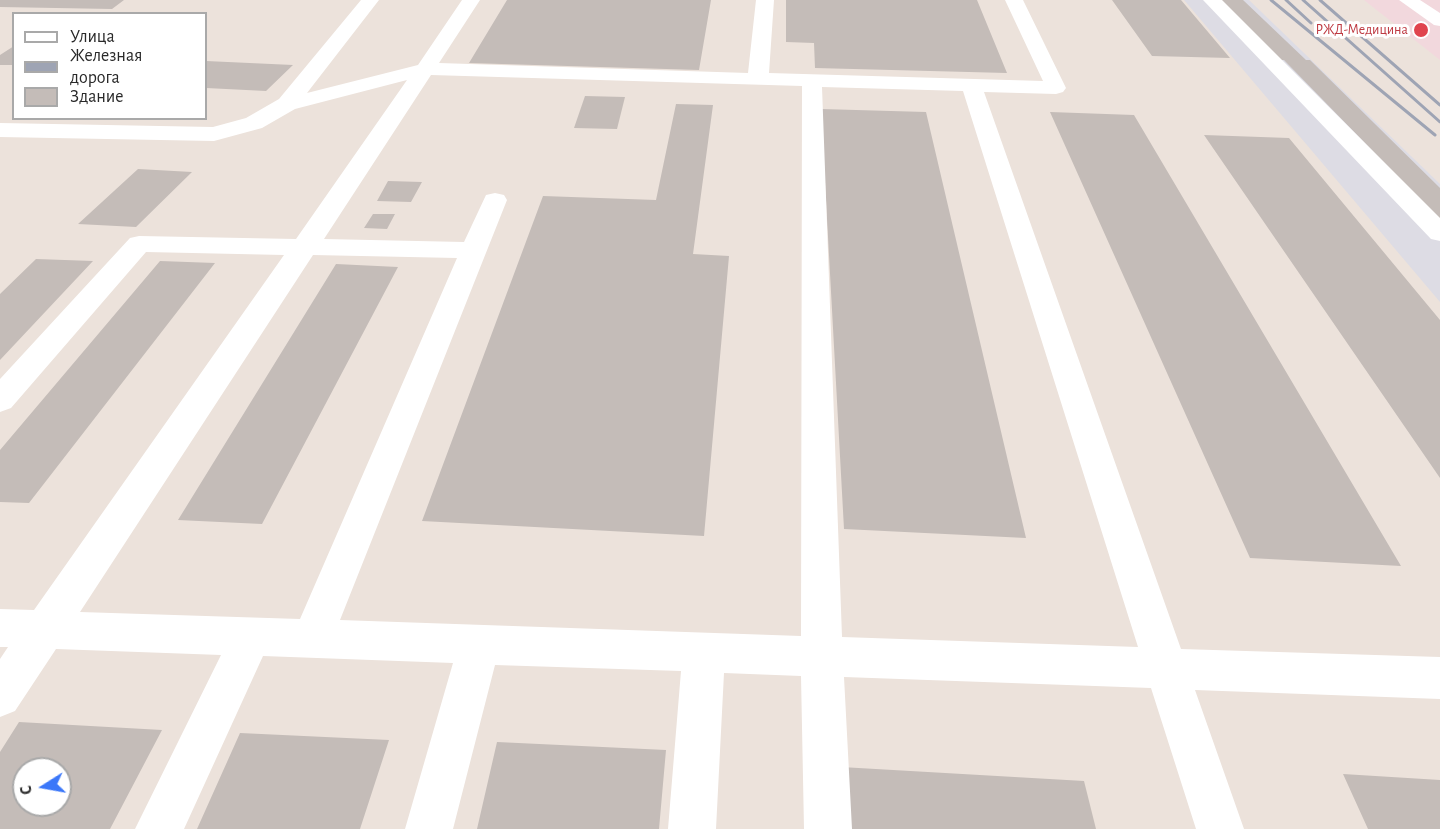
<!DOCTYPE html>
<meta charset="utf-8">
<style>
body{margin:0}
#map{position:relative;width:1440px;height:829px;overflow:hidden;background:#ece2db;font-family:"Alegreya Sans",sans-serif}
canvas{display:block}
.legend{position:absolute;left:12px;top:12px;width:195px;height:108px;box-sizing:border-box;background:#fff;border:2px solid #a9a9a9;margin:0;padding:8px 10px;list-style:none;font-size:18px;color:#292929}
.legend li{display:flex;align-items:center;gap:12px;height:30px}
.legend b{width:30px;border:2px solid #a9a9a9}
.north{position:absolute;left:12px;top:757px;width:60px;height:60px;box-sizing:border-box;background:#fff;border:2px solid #a9a9a9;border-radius:50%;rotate:259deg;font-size:16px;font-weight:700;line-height:24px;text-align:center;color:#292929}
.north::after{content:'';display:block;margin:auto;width:21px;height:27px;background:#3b77f9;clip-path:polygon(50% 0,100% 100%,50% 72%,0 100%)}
</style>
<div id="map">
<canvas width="1440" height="829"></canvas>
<ul class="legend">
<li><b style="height:8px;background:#fff"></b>Улица</li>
<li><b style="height:8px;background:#9ea4b4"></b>Железная дорога</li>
<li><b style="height:16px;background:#c4bcb8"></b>Здание</li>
</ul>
<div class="north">С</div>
</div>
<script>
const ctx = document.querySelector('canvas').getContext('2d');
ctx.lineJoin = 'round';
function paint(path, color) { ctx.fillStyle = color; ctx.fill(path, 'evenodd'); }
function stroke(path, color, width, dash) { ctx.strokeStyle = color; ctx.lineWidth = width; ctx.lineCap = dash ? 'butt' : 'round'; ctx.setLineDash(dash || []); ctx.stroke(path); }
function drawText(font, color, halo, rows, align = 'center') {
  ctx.font = font + ' "Alegreya Sans",sans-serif'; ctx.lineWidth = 6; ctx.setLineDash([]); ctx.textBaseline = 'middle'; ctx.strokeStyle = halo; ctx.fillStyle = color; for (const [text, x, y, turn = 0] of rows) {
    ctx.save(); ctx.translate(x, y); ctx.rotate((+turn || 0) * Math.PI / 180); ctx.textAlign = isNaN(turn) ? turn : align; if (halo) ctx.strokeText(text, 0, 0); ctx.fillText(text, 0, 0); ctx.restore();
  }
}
paint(new Path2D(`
 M 1184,0 L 1249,0 L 1440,184 L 1440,302 Z`), '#dddce4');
paint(new Path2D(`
 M 1364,0 L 1440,0 L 1440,60 Z`), '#f2d8dd');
paint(new Path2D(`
 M 0,0 L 124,0 L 112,9 L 0,7 Z
 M 507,0 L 711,0 L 699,70 L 469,63 Z
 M 786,0 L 977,0 L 1007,73 L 815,68 L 814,43 L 786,42 Z
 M 1112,0 L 1181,0 L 1230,58 L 1152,56 Z
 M 1221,0 L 1243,0 L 1306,60 L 1310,60 L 1440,188 L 1440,220 L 1284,60 L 1280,60 Z
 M 14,46 L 14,65 L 0,65 L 0,55 Z
 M 206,61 L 293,65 L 266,91 L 206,88 Z
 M 585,96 L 625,97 L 617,129 L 574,128 Z
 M 676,104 L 713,105 L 693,254 L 729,256 L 704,536 L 422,521 L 543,196 L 656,200 Z
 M 821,109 L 926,112 L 1026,538 L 844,529 Z
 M 1050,112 L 1134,115 L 1401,566 L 1250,558 Z
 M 1204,135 L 1289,138 L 1440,320 L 1440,478 Z
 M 138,169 L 192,172 L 136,227 L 78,224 Z
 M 388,181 L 422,182 L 411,202 L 377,201 Z
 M 373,214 L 395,214 L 387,229 L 364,228 Z
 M 36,259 L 93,261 L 0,360 L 0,294 Z
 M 160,261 L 215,263 L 29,503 L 0,502 L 0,450 Z
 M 336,264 L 398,267 L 262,524 L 178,520 Z
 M 19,722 L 162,730 L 110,829 L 0,829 L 0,752 ZM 24,769 L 60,769 L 60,805 L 24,805 Z
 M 240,733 L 389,740 L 360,829 L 197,829 Z
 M 497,742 L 666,750 L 659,829 L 477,829 Z
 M 841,767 L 1084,781 L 1096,829 L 844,829 Z
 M 1343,774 L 1440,780 L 1440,829 L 1368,829 Z`), '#c4bcb8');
paint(new Path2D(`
 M 361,0 L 379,0 L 307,93 L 418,65 L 462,0 L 480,0 L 439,63 L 748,73 L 756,0 L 774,0 L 769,73 L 1043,81 L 1005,0 L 1023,0 L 1066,88 L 1063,92 L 1056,94 L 984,92 L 1181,649 L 1440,657 L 1440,699 L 1195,690 L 1244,829 L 1196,829 L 1151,688 L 844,677 L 852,829 L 804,829 L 801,676 L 724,673 L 716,829 L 668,829 L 681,671 L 495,665 L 453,829 L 405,829 L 453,663 L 263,656 L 184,829 L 135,829 L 221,655 L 56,649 L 15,711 L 0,717 L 0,659 L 8,647 L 0,647 L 0,609 L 34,610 L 284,255 L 146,252 L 11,408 L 0,412 L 0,379 L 130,238 L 139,236 L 296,239 L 407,80 L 295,109 L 262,128 L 214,141 L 0,137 L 0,123 L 213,127 L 246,118 L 279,99 ZM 431,75 L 802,86 L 801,636 L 340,620 L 507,200 L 504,195 L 495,193 L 486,195 L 464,242 L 324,239 ZM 822,87 L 963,91 L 1138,647 L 842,637 ZM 313,255 L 457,258 L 300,619 L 80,612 Z
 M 1203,0 L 1222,0 L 1440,218 L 1440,241 L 1431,239 Z
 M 1399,0 L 1420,0 L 1440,13 L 1440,26 L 1434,25 Z`), '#fff');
stroke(new Path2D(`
 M 1271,0 L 1435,135
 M 1286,0 L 1311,23
 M 1303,0 L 1440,122
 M 1320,0 L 1440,105`), '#9ea4b4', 3);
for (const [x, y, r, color] of [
 [1421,30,8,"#e0444e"]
]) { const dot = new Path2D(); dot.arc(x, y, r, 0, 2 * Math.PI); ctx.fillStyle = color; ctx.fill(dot); stroke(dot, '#fff', 2); }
drawText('14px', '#be3a42', '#fff', [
 ["РЖД-Медицина",1408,30]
], 'right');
</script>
